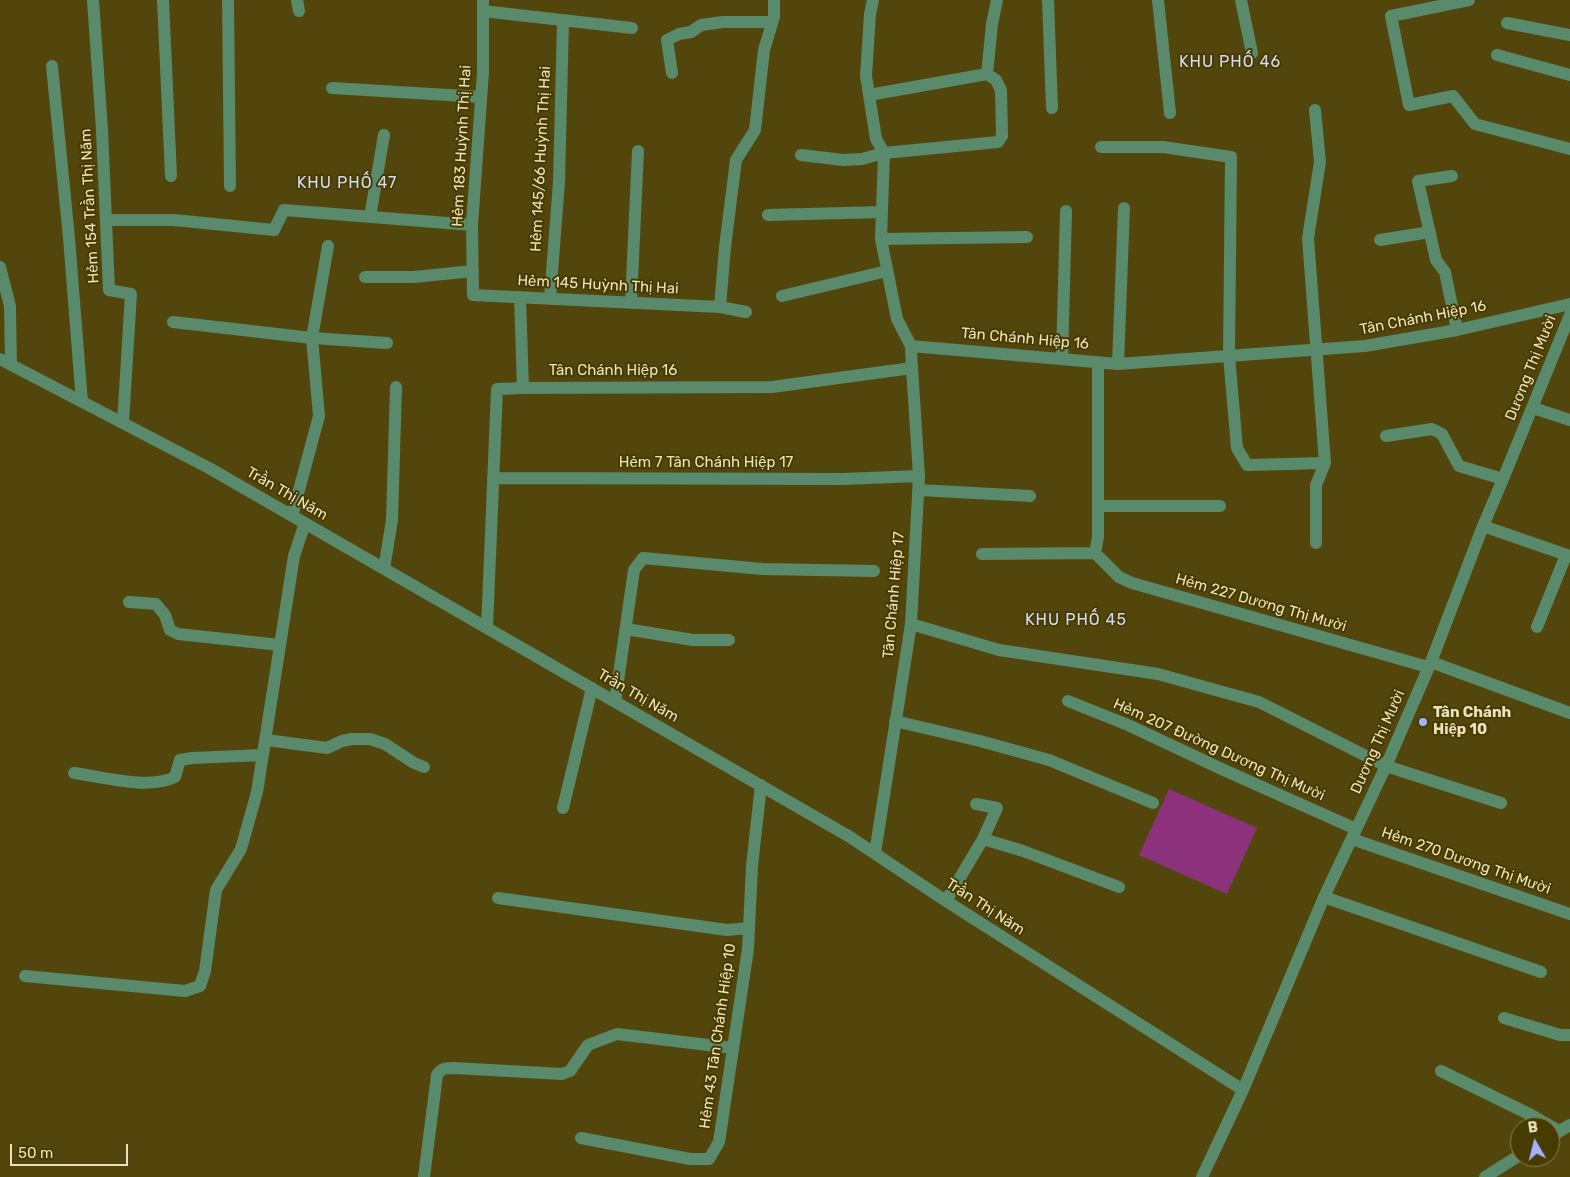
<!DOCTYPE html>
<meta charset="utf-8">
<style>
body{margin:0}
#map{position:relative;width:1570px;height:1177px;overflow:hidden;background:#53460c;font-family:Rubik,sans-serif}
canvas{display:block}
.north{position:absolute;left:1510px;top:1117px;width:50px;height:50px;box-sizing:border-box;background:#483b00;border:1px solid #897d4c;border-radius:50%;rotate:352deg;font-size:14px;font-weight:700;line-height:20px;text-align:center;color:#eae1be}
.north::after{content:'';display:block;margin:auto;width:18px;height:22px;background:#a3b2fd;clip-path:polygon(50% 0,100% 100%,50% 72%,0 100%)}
.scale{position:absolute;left:10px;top:1144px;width:118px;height:22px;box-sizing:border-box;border:2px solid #eae1be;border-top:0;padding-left:6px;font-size:15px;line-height:18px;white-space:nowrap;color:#eae1be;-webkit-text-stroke:4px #483b00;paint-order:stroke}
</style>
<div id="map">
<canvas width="1570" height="1177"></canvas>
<div class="north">B</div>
<div class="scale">50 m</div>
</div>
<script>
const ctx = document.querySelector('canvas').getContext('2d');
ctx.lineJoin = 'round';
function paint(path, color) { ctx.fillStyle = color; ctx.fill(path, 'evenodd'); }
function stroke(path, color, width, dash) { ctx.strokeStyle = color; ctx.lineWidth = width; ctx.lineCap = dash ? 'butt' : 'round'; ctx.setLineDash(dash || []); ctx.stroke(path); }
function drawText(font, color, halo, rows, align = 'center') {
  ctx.font = font + ' Rubik,sans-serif'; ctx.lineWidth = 4; ctx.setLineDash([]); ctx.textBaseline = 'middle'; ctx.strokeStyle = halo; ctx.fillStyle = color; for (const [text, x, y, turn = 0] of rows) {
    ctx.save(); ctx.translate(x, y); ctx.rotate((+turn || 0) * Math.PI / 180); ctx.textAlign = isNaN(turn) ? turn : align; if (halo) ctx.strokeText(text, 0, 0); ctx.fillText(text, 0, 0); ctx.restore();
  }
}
paint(new Path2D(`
 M 1169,789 L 1257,828 L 1227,894 L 1139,855 Z`), '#8c327d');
stroke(new Path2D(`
 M 93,0 L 102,130 L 109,290 L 131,294 L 123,423
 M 163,0 L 171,176
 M 228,0 L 230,186
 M 297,0 L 299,11
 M 483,0 L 483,72 L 472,225 L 473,295 L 720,307 L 725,247 L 736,160 L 755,130 L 764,50 L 774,17 L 774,0
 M 1048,0 L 1052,108
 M 1158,0 L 1170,113
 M 1241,0 L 1252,53
 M 1469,0 L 1391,16 L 1409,105 L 1453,96 L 1475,124 L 1570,149
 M 483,11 L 632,28
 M 1507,23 L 1570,35
 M 1497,55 L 1570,75
 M 52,66 L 69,238 L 82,402
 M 672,73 L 667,40 L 679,34 L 691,32 L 701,25 L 723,22 L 772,22
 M 332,88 L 481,97
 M 869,95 L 987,74 L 992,24 L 997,0
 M 1315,110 L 1320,162 L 1308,238 L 1325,463 L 1316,485 L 1316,543
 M 1101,147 L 1163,147 L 1231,157 L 1229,356 L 1237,448 L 1247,465 L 1325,463
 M 801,155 L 843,160 L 862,159 L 884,153 L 876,139 L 866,76 L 870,14 L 873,0
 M 1452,176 L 1418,181 L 1436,260 L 1445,272 L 1457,330
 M 768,215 L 882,212
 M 370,217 L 384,135
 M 106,220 L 174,220 L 274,230 L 284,210 L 472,225
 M 881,239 L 1027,237
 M 1380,240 L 1430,232
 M 328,246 L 312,338 L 387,343
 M 0,267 L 10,306 L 11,365
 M 365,277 L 414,277 L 473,271
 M 782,296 L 887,271
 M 520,297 L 523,388
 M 550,298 L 559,182 L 563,21
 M 631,302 L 638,151
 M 720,307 L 746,312
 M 173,322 L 312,338 L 319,416 L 292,516
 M 911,346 L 897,319 L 881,239 L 884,153 L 998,142 L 1002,136 L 1001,90 L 996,80 L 987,74
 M 0,359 L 209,468 L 850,837 L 946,901 L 1243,1090
 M 1062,359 L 1066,211
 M 1118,364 L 1124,208
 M 1533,408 L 1570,420
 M 1386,436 L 1432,429 L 1442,434 L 1459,466 L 1503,479
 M 493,478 L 843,479 L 919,476
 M 919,490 L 1030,496
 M 1098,506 L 1220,506
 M 1483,526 L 1570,556
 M 1095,553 L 1119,577 L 1132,583 L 1428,667
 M 982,554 L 1095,553 L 1098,537 L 1098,362
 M 384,569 L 392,520 L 396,387
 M 129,602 L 156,604 L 165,615 L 170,630 L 178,634 L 280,645
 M 911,624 L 999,650 L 1158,674 L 1259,702 L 1386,766 L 1501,803
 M 1537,627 L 1566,555
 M 487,628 L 497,389 L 523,388 L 772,387 L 912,368 L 911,346 L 1118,364 L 1365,346 L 1457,330 L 1570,304
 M 626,629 L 693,640 L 729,640
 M 1431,662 L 1570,713
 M 1068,701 L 1128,725 L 1226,771 L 1356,829
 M 615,702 L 634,570 L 643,558 L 762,569 L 874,571
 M 895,721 L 980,741 L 1049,760 L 1153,803
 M 266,740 L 327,748 L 342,741 L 352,739 L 370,739 L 385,744 L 414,763 L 424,767
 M 74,773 C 103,777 149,790 175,777 L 180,760 L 192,758 L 263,755
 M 563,808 L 592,688
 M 983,839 L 1023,851 L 1119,887
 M 1352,839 L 1570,914
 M 875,853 L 911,624 L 919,476 L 912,368
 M 1324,897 L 1541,972
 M 498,898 L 727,930 L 749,928
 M 946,901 L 983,839 L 997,808 L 976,804
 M 25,976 L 185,991 L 200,986 L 205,971 L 216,890 L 241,849 L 257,792 L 294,556 L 305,523
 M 1504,1018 L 1560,1035 L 1570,1035
 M 1441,1071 L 1531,1115 L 1559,1131
 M 1550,1137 L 1570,1125
 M 581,1138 L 690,1159 L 709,1159 L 719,1142 L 748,949 L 752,866 L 761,785
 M 424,1177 L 437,1075 C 441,1068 446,1068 454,1068 L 562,1074 L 570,1071 L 588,1045 L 617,1034 L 733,1048
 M 1202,1177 L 1243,1090 L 1324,897 L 1386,766 L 1431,662 L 1483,526 L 1503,479 L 1570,315
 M 1485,1177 L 1520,1155`), '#598a6b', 12);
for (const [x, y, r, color] of [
 [1423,722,5,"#a3b2fd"]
]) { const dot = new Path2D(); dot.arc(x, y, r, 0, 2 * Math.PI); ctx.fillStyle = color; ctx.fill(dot); stroke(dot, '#483b00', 2); }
drawText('15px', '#eae1be', '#483b00', [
 ["Hẻm 183 Huỳnh Thị Hai",462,146,-87],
 ["Hẻm 145/66 Huỳnh Thị Hai",541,159,-87],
 ["Hẻm 154 Trần Thị Năm",90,206,-93],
 ["Hẻm 145 Huỳnh Thị Hai",598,285,3],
 ["Tân Chánh Hiệp 16",1423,318,-11],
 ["Tân Chánh Hiệp 16",1025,339,5],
 ["Dương Thị Mười",1531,368,-68],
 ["Tân Chánh Hiệp 16",613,371],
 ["Hẻm 7 Tân Chánh Hiệp 17",706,463],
 ["Trần Thị Năm",287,494,30],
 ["Tân Chánh Hiệp 17",894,595,-85],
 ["Hẻm 227 Dương Thị Mười",1261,603,16],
 ["Trần Thị Năm",638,696,30],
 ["Dương Thị Mười",1378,742,-66],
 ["Hẻm 207 Đường Dương Thị Mười",1219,750,24],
 ["Hẻm 270 Dương Thị Mười",1466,861,19],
 ["Trần Thị Năm",985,907,33],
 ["Hẻm 43 Tân Chánh Hiệp 10",718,1036,-82]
]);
drawText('bold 15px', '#eae1be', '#483b00', [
 ["Tân Chánh",1433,713],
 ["Hiệp 10",1433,730]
], 'left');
ctx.letterSpacing = '1px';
drawText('16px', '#d3daf6', '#483b00', [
 ["KHU PHỐ 46",1230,62],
 ["KHU PHỐ 47",347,183],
 ["KHU PHỐ 45",1076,620]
]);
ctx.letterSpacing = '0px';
</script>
